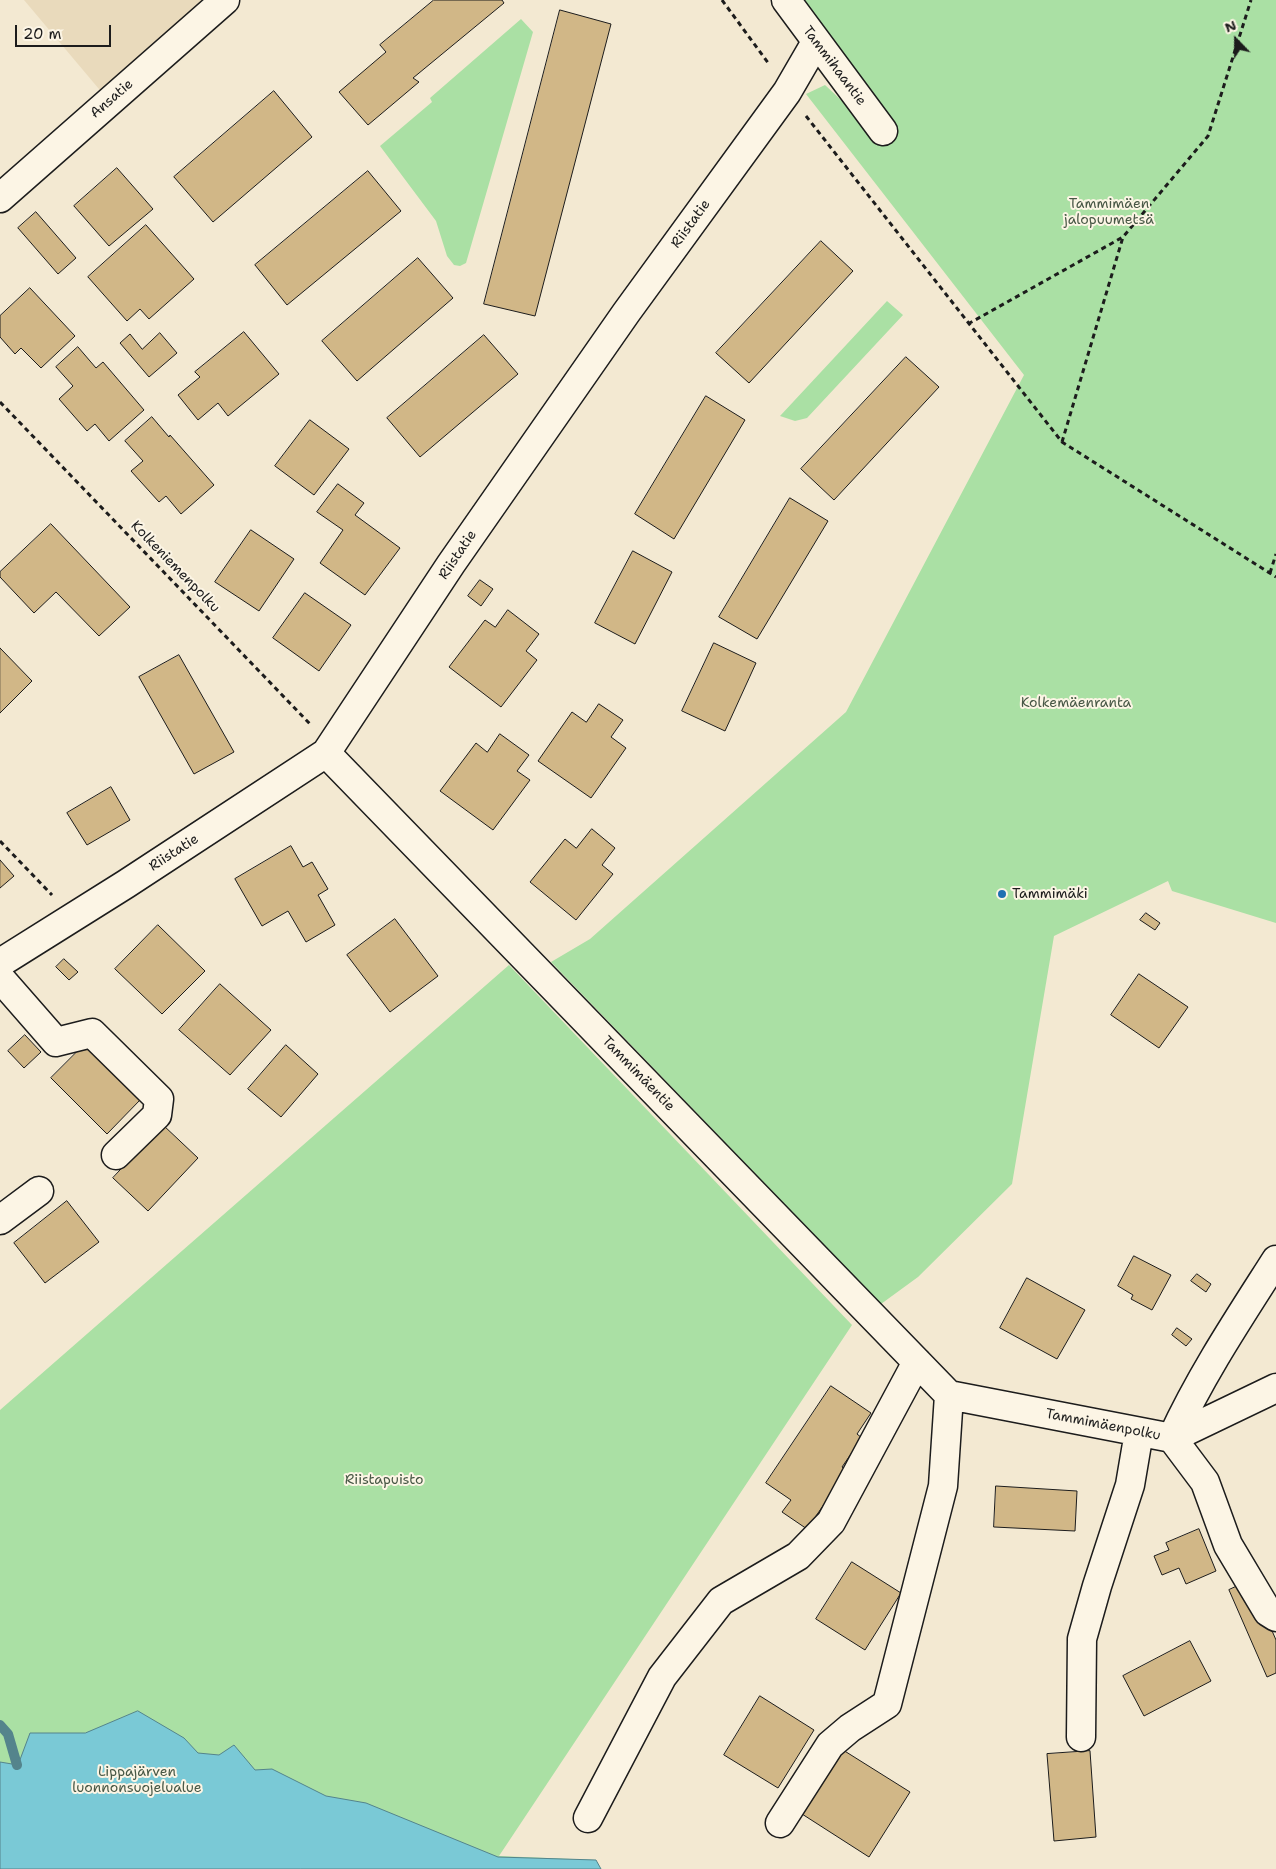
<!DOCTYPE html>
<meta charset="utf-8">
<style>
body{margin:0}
#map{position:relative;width:1276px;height:1869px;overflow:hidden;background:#f3e9d2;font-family:"Shantell Sans",sans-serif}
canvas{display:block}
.north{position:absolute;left:1211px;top:15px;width:50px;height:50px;-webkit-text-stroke:4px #fcf5e5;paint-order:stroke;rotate:338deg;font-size:14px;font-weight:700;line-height:20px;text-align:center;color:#1c1c1c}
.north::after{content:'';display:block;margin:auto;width:18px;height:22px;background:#1c1c1c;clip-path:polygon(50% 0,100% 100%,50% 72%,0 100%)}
.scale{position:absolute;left:15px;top:25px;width:96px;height:22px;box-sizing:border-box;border:2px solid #1c1c1c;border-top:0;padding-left:6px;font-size:15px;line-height:18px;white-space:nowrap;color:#1c1c1c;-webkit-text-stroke:4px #fcf5e5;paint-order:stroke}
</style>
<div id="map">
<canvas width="1276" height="1869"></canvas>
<div class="north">N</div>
<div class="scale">20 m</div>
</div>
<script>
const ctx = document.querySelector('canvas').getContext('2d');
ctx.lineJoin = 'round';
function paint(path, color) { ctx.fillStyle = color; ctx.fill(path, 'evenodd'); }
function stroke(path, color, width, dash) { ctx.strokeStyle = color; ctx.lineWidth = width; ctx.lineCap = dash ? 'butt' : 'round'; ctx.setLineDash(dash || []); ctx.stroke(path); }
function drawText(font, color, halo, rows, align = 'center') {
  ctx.font = font + ' "Shantell Sans",sans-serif'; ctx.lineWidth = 4; ctx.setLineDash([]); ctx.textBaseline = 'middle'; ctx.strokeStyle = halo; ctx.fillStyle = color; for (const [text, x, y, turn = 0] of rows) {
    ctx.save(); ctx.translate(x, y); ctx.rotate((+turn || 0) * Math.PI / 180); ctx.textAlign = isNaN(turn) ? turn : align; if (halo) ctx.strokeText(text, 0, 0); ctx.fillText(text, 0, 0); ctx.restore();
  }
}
paint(new Path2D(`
 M 24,0 L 211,0 L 104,95 Z`), '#e9dabc');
paint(new Path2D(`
 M 804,0 L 1276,0 L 1276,923 L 1172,891 L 1168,881 L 1054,936 L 1012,1184 L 918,1277 L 881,1304 L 551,962 L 590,939 L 846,712 L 1024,375 L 806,94 L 825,85 L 841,100 L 880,145 L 895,139 L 895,128 Z
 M 521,19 L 533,32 L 466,263 L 460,266 L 454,265 L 447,256 L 436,221 L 380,146 L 432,102 L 430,98 Z
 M 887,301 L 903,315 L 807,418 L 795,421 L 780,416 Z
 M 509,965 L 852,1325 L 499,1856 L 596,1860 L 601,1869 L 0,1869 L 0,1410 Z`), '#aae0a4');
const water = new Path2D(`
 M 138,1711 L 184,1738 L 198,1753 L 219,1755 L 234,1745 L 255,1770 L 272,1769 L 326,1796 L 366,1803 L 498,1857 L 596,1860 L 601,1869 L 0,1869 L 0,1762 L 18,1765 L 30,1733 L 85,1733 Z`);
paint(water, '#7ac9d6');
stroke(water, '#54848c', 1);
stroke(new Path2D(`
 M 0,1725 L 8,1734 L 17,1765`), '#54848c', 10);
const building = new Path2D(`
 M 434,0 L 502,0 L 504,3 L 413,78 L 419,82 L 368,125 L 339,92 L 386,52 L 380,45 Z
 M 560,10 L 611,24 L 535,316 L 484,304 Z
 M 274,91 L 312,137 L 213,222 L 174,177 Z
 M 117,168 L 153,209 L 109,246 L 74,206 Z
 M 368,171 L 401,211 L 287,305 L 255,265 Z
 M 36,212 L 76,258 L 58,274 L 18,228 Z
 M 146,225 L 194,279 L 149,319 L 140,309 L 127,321 L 88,277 Z
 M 821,241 L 853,271 L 749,383 L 716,353 Z
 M 418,258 L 453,298 L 357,381 L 322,341 Z
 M 30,288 L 75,336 L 41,368 L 21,348 L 15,354 L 0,337 L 0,316 Z
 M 244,332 L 279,374 L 228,416 L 218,403 L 198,420 L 178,395 L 200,377 L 195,372 Z
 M 160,333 L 177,353 L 149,377 L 120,343 L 130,334 L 142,349 Z
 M 484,335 L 518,374 L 420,457 L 387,418 Z
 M 78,347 L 96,368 L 103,362 L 144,410 L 109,441 L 95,424 L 87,431 L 59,399 L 73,386 L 56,367 Z
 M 906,357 L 939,387 L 834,500 L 801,469 Z
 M 706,396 L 745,420 L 674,539 L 635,514 Z
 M 152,417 L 169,437 L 170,435 L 214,485 L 181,514 L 166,496 L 159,502 L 131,471 L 143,461 L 125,441 Z
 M 310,420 L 349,449 L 314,495 L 275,466 Z
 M 338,484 L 364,503 L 355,515 L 400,548 L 365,595 L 320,563 L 343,530 L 317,512 Z
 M 790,498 L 828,521 L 757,639 L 719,617 Z
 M 51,524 L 130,607 L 99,636 L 56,592 L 34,613 L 0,577 L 0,572 Z
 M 251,530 L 294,559 L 259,611 L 215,582 Z
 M 633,551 L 672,572 L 635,644 L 595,623 Z
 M 480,580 L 493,589 L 481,606 L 468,596 Z
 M 305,593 L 351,625 L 319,671 L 273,638 Z
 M 508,610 L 539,634 L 526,651 L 537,660 L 501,707 L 449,667 L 485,620 L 495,627 Z
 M 714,643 L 756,663 L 725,731 L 682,711 Z
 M 0,648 L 32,681 L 0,713 Z
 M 179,655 L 234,752 L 194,774 L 139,677 Z
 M 599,704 L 623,720 L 611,737 L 626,748 L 591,798 L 538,761 L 572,712 L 586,722 Z
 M 500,734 L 529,755 L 517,771 L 530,780 L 493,830 L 440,791 L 476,743 L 487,752 Z
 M 111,787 L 130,820 L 87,845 L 67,813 Z
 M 592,829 L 615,848 L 602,865 L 613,874 L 576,920 L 530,882 L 565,839 L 576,848 Z
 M 291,846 L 303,867 L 312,862 L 328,889 L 318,895 L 335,925 L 306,942 L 288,911 L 262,926 L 235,879 Z
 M 0,860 L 14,876 L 0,888 Z
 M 1146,913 L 1160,923 L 1155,930 L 1140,920 Z
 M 395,919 L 438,976 L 390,1012 L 347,955 Z
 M 158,925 L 205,971 L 162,1014 L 115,969 Z
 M 64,959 L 78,972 L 69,980 L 56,967 Z
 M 1139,974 L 1188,1007 L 1159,1048 L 1111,1015 Z
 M 220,984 L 271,1030 L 230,1075 L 179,1030 Z
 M 25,1035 L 41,1052 L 24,1068 L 8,1051 Z
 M 86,1043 L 141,1099 L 107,1134 L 51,1078 Z
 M 286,1045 L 318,1074 L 281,1117 L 248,1089 Z
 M 163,1125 L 198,1158 L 148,1211 L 113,1178 Z
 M 67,1201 L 99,1242 L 45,1283 L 14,1243 Z
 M 1134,1256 L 1171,1275 L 1152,1310 L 1131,1299 L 1133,1295 L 1118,1286 Z
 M 1197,1274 L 1211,1284 L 1206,1292 L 1191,1281 Z
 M 1027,1278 L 1085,1310 L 1057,1359 L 1000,1328 Z
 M 1177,1328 L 1192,1339 L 1186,1346 L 1172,1335 Z
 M 831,1386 L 871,1413 L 857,1434 L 862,1438 L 842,1467 L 847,1471 L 807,1529 L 782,1512 L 791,1500 L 766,1483 Z
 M 996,1486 L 1077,1491 L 1075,1531 L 994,1527 Z
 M 1199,1529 L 1216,1571 L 1186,1584 L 1179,1568 L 1162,1575 L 1154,1556 L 1169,1550 L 1166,1543 Z
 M 852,1562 L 901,1593 L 865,1650 L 816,1619 Z
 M 1242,1584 L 1260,1603 L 1276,1640 L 1276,1673 L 1267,1677 L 1229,1590 Z
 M 1190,1641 L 1211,1681 L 1144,1716 L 1123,1676 Z
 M 760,1696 L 814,1730 L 778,1788 L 724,1755 Z
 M 843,1750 L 910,1792 L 869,1857 L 802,1814 Z
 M 1090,1751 L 1096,1837 L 1054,1841 L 1047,1754 Z`);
paint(building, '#d1b787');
stroke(building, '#1c1c1c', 1);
const minor = new Path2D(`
 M 786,0 L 883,131
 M 0,198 L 225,0
 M 326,753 L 949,1395
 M 0,963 L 126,884 L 326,753 L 451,564 L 626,313 L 787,92 L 816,42
 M 0,978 L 56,1042 L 92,1033 L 159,1099 L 157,1115 L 116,1155
 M 0,1220 L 39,1191
 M 1276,1388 L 1172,1438 L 1205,1482 L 1228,1545 L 1268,1612 L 1276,1617
 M 949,1395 L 1172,1438 C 1201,1375 1239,1318 1276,1260
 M 1081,1737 L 1082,1639 L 1097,1586 L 1130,1485 L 1139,1432
 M 588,1818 L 662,1677 L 721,1601 L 798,1556 L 831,1522 L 917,1362
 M 780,1823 L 830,1745 L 850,1728 L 887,1704 L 943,1486 L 949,1395`);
stroke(minor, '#1c1c1c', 31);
stroke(new Path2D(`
 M 722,0 L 769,64
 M 806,116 L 1062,442 L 1276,577
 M 968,324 L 1123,237 L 1208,136 L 1251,0
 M 0,402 L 310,724
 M 1062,442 L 1123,237
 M 1270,573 L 1276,554
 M 0,841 L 52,895`), '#1c1c1c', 3, [5, 4]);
stroke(minor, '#fcf5e5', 28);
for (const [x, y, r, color] of [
 [1002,894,5,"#1f6fb2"]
]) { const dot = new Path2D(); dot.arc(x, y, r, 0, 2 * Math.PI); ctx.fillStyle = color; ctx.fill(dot); stroke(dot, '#fcf5e5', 2); }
drawText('14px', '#1c1c1c', '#fcf5e5', [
 ["Tammihaantie",834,66,53],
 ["Ansatie",112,99,-41],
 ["Riistatie",691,224,-54],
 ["Riistatie",458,555,-56],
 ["Kolkeniemenpolku",175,567,46],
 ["Riistatie",174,853,-33],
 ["Tammimäentie",638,1074,46],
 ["Tammimäenpolku",1103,1425,11]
]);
drawText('14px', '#475745', '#fcf5e5', [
 ["Tammimäen",1109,204],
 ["jalopuumetsä",1109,220],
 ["Kolkemäenranta",1076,703],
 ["Riistapuisto",384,1480],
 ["Lippajärven",137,1772],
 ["luonnonsuojelualue",137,1788]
]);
drawText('14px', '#1c1c1c', '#fcf5e5', [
 ["Tammimäki",1012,894]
], 'left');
</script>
